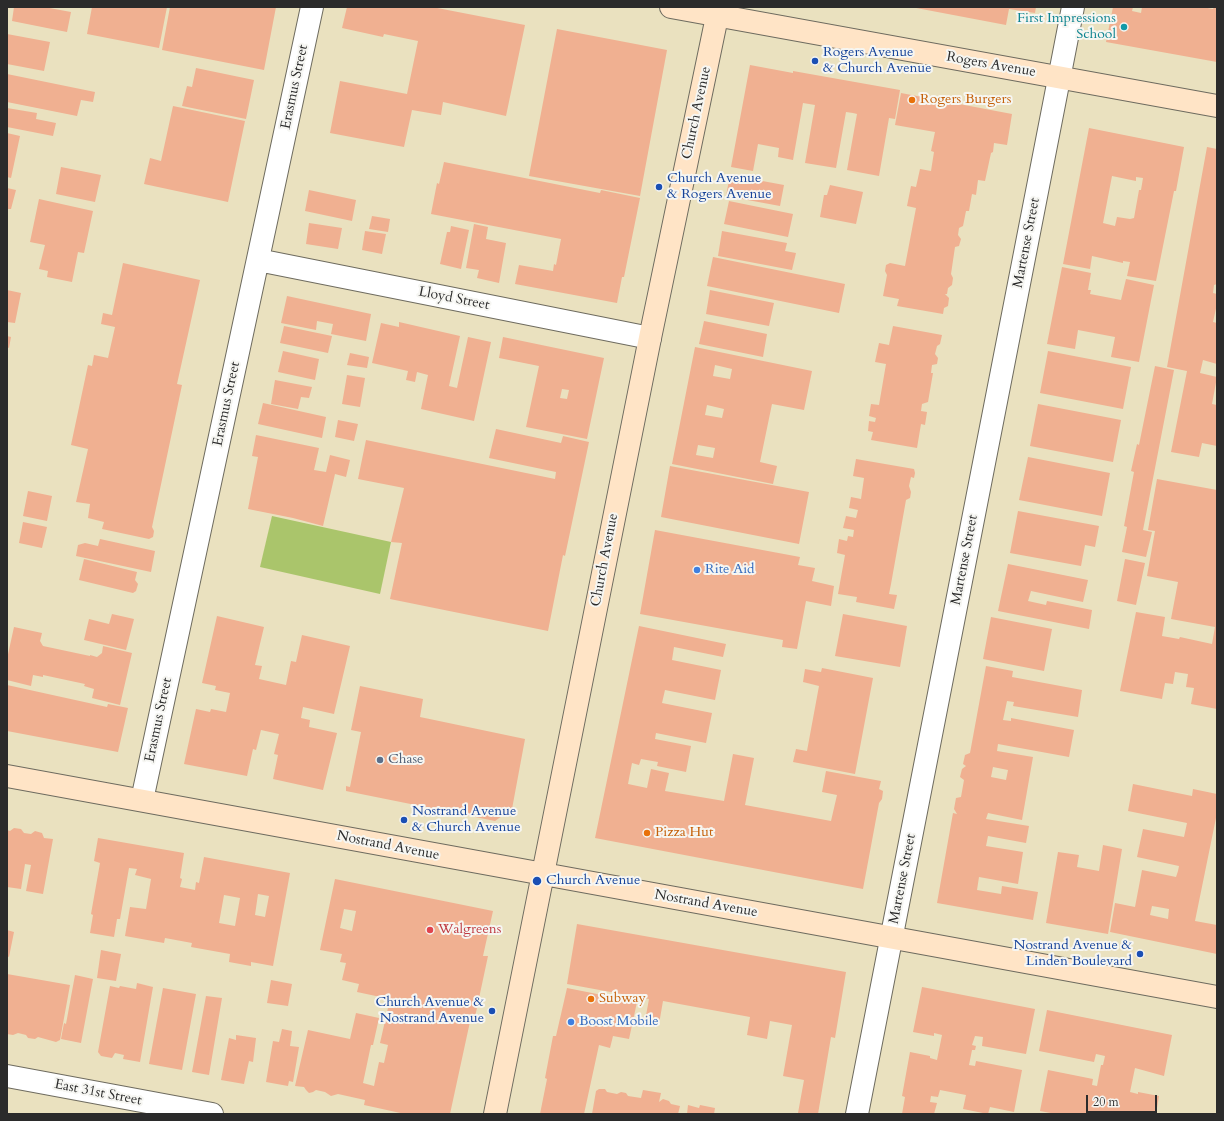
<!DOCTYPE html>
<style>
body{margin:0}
#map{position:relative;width:1224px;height:1121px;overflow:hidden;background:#eae1bf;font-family:Cardo,serif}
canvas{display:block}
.frame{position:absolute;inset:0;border:8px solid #2b2b2b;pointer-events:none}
.scale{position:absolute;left:1086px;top:1095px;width:71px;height:18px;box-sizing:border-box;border:2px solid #2b2b2b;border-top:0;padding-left:5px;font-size:12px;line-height:14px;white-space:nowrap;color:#2b2b2b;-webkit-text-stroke:3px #f6f6f2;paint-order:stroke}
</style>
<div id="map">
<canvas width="1224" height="1121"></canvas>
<div class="frame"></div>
<div class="scale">20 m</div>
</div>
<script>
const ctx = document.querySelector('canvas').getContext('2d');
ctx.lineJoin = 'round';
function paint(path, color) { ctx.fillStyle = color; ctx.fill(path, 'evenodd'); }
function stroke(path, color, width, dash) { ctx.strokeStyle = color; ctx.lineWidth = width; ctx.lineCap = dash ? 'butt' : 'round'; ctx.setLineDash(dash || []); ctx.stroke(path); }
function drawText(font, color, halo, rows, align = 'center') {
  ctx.font = font + ' Cardo,serif'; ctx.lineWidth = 4; ctx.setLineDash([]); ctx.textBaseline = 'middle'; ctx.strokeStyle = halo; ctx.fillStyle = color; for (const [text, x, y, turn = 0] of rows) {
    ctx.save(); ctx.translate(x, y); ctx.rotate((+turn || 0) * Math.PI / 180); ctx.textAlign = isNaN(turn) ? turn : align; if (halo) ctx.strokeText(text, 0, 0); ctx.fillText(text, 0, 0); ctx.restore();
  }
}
paint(new Path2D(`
 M 272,516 L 391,542 L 380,594 L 260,567 Z`), '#aac56b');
paint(new Path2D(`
 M 14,7 L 44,7 L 71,12 L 67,32 L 12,21 Z
 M 92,7 L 167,7 L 159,48 L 87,34 Z
 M 170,7 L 276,7 L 264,70 L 162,50 Z
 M 347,7 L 432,7 L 525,25 L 506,116 L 443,102 L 441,115 L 412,110 L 404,147 L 330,133 L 340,81 L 407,94 L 418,41 L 384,34 L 383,37 L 342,28 Z
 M 911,7 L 1036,7 L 1035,13 L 1009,9 L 1006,25 Z
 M 1113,7 L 1133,7 L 1132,11 L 1141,13 L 1142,7 L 1202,7 L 1213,9 L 1214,7 L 1217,7 L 1217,62 L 1106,42 Z
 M 557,29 L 667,50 L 640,196 L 529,176 Z
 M 7,34 L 50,42 L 44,71 L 7,64 Z
 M 750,65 L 793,73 L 793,71 L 900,90 L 895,119 L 889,118 L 879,176 L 847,170 L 857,114 L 853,113 L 846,112 L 836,168 L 805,163 L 815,105 L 803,103 L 793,160 L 778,157 L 779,148 L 758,144 L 753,171 L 731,167 Z
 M 196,68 L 254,80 L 246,119 L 182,106 L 187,86 L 192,87 Z
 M 7,74 L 95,92 L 93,102 L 81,100 L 77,116 L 7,102 Z
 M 901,93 L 1012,114 L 1007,145 L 994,143 L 993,152 L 991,153 L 985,181 L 978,180 L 976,195 L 972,194 L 969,211 L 966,211 L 963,226 L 959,228 L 958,235 L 961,239 L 959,246 L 955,247 L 951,274 L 953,278 L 952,285 L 948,288 L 947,294 L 945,294 L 949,298 L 948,306 L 944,308 L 943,314 L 897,306 L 899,299 L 883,296 L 887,275 L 885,271 L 886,265 L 890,263 L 905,266 L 916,208 L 907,206 L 911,186 L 916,187 L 920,169 L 931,171 L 934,152 L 931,151 L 935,132 L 895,125 Z
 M 173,106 L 245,121 L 228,202 L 144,184 L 150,158 L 161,161 Z
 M 7,108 L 37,113 L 36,119 L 56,123 L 53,136 L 7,127 Z
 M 1089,128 L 1184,147 L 1176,191 L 1174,191 L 1156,281 L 1127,276 L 1130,262 L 1123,261 L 1123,263 L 1092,256 L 1090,269 L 1063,264 ZM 1112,176 L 1136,181 L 1136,177 L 1143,178 L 1141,190 L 1139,190 L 1134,218 L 1130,219 L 1117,217 L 1115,226 L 1103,223 Z
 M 7,133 L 20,136 L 11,178 L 7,177 Z
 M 1207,147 L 1217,149 L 1217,284 L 1214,285 L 1213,293 L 1217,294 L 1217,304 L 1213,322 L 1217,323 L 1217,364 L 1203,360 L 1200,373 L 1217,377 L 1212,404 L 1217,405 L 1217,446 L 1202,443 L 1199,457 L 1171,452 L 1187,371 L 1167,367 Z
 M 444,162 L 600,193 L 601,190 L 640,198 L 624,277 L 622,277 L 617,303 L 515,284 L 519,265 L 553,271 L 554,264 L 556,265 L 561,239 L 431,214 L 437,183 L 439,184 Z
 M 61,167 L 101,175 L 95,202 L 56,194 Z
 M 730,175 L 784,185 L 780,206 L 726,196 Z
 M 830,185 L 863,192 L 856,224 L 820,217 L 824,195 L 827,195 Z
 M 7,188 L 16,190 L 11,209 L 7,209 Z
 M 309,190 L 356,200 L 352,221 L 305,211 Z
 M 39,199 L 93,211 L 84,253 L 78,252 L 72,282 L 47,277 L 48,271 L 39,269 L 45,245 L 30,242 Z
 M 729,201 L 793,214 L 788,237 L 724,224 Z
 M 372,216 L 390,219 L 388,232 L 369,229 Z
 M 309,223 L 342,228 L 338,249 L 306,244 Z
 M 474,224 L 488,227 L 486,239 L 506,243 L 499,283 L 477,278 L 479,270 L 466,268 Z
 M 451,226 L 469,230 L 461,269 L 440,264 L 447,232 L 450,232 Z
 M 365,231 L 386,234 L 382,254 L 362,250 Z
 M 722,231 L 787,243 L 785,251 L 796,253 L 792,270 L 718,256 Z
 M 713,257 L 845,284 L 839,313 L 707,286 Z
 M 123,263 L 200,280 L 177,384 L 182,385 L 152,527 L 154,531 L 153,537 L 149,539 L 102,529 L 104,522 L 88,518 L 90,504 L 76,502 L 88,449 L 71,445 L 88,365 L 92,366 L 94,355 L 108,358 L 115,327 L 101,324 L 103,313 L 112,315 Z
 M 1062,267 L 1091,273 L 1088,290 L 1091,290 L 1090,294 L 1121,300 L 1126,279 L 1154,285 L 1139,362 L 1111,357 L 1115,337 L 1078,330 L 1075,349 L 1047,344 Z
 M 7,290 L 21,293 L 15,323 L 7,322 Z
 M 710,290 L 774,303 L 769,326 L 706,314 Z
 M 287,296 L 371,314 L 366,341 L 331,334 L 333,324 L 317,321 L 316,330 L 281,323 Z
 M 704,321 L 767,334 L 763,357 L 699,344 Z
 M 399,322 L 460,336 L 449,386 L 457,388 L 468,337 L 491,342 L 474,421 L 421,409 L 428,375 L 417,372 L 415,382 L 406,380 L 408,371 L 372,363 L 381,323 L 399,327 Z
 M 284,326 L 332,336 L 328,353 L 280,343 Z
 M 893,326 L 942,335 L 940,344 L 937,346 L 935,354 L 938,358 L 937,364 L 932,365 L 931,373 L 933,373 L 928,402 L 922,404 L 921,411 L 927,412 L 925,425 L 921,424 L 917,448 L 871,440 L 873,432 L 868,431 L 869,421 L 875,422 L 876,418 L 869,416 L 871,404 L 879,405 L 886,364 L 875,362 L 879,343 L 889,345 Z
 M 7,336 L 11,337 L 9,348 L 7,347 Z
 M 503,337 L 604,358 L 587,439 L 526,427 L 539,366 L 499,358 ZM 562,389 L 569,390 L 567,399 L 560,398 Z
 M 695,347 L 812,371 L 804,410 L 772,404 L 760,462 L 777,466 L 773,484 L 672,464 ZM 715,365 L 732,369 L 730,379 L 713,376 ZM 707,405 L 724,409 L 722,418 L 705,415 ZM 698,445 L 715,448 L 713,458 L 696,455 Z
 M 283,351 L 319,359 L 315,380 L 278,372 Z
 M 1048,351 L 1131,367 L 1123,409 L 1040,393 Z
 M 350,353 L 369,357 L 367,368 L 347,365 Z
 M 1155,366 L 1174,370 L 1143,530 L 1152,532 L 1146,557 L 1122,552 L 1127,527 L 1124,526 L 1134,472 L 1131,471 L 1137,444 L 1139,445 Z
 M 347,375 L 365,378 L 360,407 L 342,404 Z
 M 275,380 L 312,387 L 309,398 L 301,397 L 298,409 L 271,404 Z
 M 263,403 L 326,417 L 322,438 L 258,424 Z
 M 1038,404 L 1121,420 L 1113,462 L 1030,446 Z
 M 338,420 L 358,424 L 354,441 L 335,437 Z
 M 496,429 L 561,443 L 563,436 L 589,442 L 565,556 L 563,555 L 548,631 L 390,599 L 402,543 L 391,542 L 404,488 L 358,479 L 366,440 L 555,479 L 556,472 L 489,458 Z
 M 256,435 L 319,448 L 314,470 L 326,472 L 330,455 L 350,460 L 346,477 L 335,474 L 323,526 L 293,518 L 248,509 L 258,457 L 252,456 Z
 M 1028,457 L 1110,473 L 1102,516 L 1019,500 Z
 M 856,459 L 914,469 L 915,473 L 914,478 L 911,477 L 909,486 L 911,492 L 910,498 L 906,500 L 891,584 L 889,594 L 897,595 L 894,609 L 856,602 L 857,597 L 838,594 L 845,555 L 837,553 L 839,539 L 847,541 L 848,536 L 853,537 L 854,530 L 843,528 L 846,516 L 856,518 L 858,510 L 849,508 L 851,497 L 861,499 L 864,478 L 853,476 Z
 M 670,466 L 809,492 L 799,544 L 661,517 Z
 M 1157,479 L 1217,490 L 1217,709 L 1191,704 L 1194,688 L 1186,687 L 1188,674 L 1175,672 L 1173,684 L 1165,683 L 1162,699 L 1120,691 L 1136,612 L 1165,617 L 1162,636 L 1179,639 L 1180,637 L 1212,644 L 1215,627 L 1171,619 L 1178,582 L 1147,576 L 1155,531 L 1148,530 Z
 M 28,491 L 52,496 L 47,521 L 23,516 Z
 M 1018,511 L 1099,526 L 1095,547 L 1085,545 L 1081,566 L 1010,553 Z
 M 23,522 L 47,527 L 42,548 L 19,543 Z
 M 655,530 L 800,557 L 798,565 L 815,568 L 812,581 L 834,586 L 831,606 L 806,601 L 797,649 L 782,647 L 783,640 L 640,614 Z
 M 100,539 L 155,551 L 151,572 L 76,556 L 78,545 L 85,543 L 98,546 Z
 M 84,559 L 137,572 L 135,580 L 138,584 L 136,591 L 133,593 L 79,580 Z
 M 1125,559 L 1145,563 L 1136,605 L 1117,601 Z
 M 1008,564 L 1088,580 L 1083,602 L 1031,591 L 1028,601 L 1046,605 L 1047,601 L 1092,610 L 1089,629 L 998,611 Z
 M 112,614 L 134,619 L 126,650 L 84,640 L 89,619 L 109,624 Z
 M 843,614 L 907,626 L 900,667 L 835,656 Z
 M 217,616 L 264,627 L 255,665 L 262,666 L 259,679 L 286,685 L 291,661 L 296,662 L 302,635 L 350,646 L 334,714 L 303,707 L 301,718 L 310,720 L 309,727 L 337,733 L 323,790 L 273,779 L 278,755 L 274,754 L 279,734 L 261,730 L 256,750 L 253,749 L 247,776 L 184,764 L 196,709 L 210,712 L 211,709 L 226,712 L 230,693 L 215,690 L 216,686 L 202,683 Z
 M 991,617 L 1052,629 L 1044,671 L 983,659 Z
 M 639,626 L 726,644 L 723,657 L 674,647 L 672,660 L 721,670 L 715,700 L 665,690 L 662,703 L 712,713 L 706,743 L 656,733 L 655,739 L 691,746 L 686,772 L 657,766 L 658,762 L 641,759 L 639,765 L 632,763 L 628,784 L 647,788 L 651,769 L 669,773 L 665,791 L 724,801 L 733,754 L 754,758 L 745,805 L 831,821 L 837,795 L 822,792 L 826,771 L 881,781 L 879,789 L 883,791 L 882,799 L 879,803 L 863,889 L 595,838 Z
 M 14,627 L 42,633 L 40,641 L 43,646 L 90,656 L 90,655 L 97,657 L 102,653 L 103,646 L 132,653 L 120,705 L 92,698 L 94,689 L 84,686 L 85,684 L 43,675 L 43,677 L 33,675 L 31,686 L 7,680 L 7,659 Z
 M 986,666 L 1013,671 L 1012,677 L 1082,690 L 1078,717 L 1013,706 L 1014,702 L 1007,701 L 1003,720 L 1011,721 L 1011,718 L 1074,730 L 1069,757 L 998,744 L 997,751 L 1033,757 L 1022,820 L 988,813 L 986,819 L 1029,826 L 1026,843 L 988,836 L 986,846 L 1023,852 L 1018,884 L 979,877 L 977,890 L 1001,894 L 1002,886 L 1038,892 L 1033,920 L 937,903 L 953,813 L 957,814 L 954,809 L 956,798 L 961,797 L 964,780 L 960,777 L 962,769 L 966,766 L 963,764 L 965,755 L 970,753 ZM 993,767 L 1008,770 L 1006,780 L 991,777 Z
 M 822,668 L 873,678 L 855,774 L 793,762 L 796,749 L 807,751 L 819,686 L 803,682 L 805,669 L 821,672 Z
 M 7,685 L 107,707 L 108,704 L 128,708 L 118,752 L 7,731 Z
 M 360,686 L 423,699 L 420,717 L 525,739 L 512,809 L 495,821 L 346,791 L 346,786 L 350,787 L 361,732 L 351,730 Z
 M 1133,784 L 1192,796 L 1193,789 L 1217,794 L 1217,813 L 1195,921 L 1217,925 L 1217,954 L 1110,932 L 1115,903 L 1135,907 L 1142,870 L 1176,877 L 1178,871 L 1179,866 L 1137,857 L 1143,829 L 1184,837 L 1187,823 L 1128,811 ZM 1152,906 L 1169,909 L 1168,919 L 1150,915 Z
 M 14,828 L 21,829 L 24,833 L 31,834 L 35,831 L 42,833 L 44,838 L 53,839 L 43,894 L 26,891 L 31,865 L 25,864 L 21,889 L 7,887 L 7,830 L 10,831 Z
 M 98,838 L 184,853 L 180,878 L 182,879 L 180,887 L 195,890 L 196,882 L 199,883 L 204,857 L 290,873 L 273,966 L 251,962 L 251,966 L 229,962 L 230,954 L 191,947 L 192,943 L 165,938 L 164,943 L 125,936 L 130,907 L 146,909 L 151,879 L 135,875 L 137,869 L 129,868 L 120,919 L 117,919 L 114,937 L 90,933 L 93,915 L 91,914 L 100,863 L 94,861 ZM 258,894 L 269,896 L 265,917 L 255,915 ZM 224,895 L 240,898 L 235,926 L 219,923 Z
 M 1103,845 L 1122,849 L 1108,934 L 1046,923 L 1058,852 L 1079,855 L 1077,867 L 1099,871 Z
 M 335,879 L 493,911 L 483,956 L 488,956 L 475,1017 L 471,1017 L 450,1114 L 405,1114 L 364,1105 L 365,1100 L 338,1094 L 331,1096 L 325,1092 L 316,1090 L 313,1092 L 309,1093 L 306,1090 L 304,1087 L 295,1086 L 308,1030 L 350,1039 L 356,1013 L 379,1018 L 373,1045 L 371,1045 L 363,1083 L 374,1086 L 379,1062 L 384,1063 L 388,1045 L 380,1043 L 390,999 L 357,992 L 359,984 L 342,980 L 346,963 L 340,962 L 342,954 L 320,950 ZM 344,909 L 356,911 L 352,931 L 340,928 Z
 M 577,924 L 846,972 L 835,1038 L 831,1037 L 818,1114 L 798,1113 L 804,1080 L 783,1076 L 792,1025 L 770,1021 L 767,1039 L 747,1035 L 750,1017 L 663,1001 L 659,1024 L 645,1021 L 649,999 L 567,984 Z
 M 7,930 L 14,932 L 9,957 L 7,956 Z
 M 101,950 L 121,954 L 116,981 L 97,978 Z
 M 7,974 L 70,985 L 60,1040 L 56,1042 L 38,1037 L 35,1039 L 28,1038 L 26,1035 L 18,1033 L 13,1035 L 7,1034 Z
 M 75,975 L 93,979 L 81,1043 L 61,1039 L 64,1023 L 66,1024 Z
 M 271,980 L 292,984 L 288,1006 L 267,1003 Z
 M 137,983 L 153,987 L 140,1062 L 123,1059 L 124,1055 L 115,1053 L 112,1058 L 101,1056 L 98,1052 L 110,986 L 119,988 L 120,986 L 136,989 Z
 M 922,987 L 1035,1009 L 1026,1054 L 982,1046 L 983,1037 L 975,1036 L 972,1045 L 976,1046 L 975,1050 L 972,1050 L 969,1065 L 975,1066 L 976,1061 L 1022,1070 L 1014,1112 L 990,1107 L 988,1114 L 963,1109 L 966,1095 L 940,1090 L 938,1097 L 931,1096 L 930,1102 L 937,1103 L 934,1114 L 902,1114 L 905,1097 L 902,1096 L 910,1052 L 930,1056 L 930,1058 L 937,1060 L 942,1035 L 934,1033 L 934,1036 L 913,1032 Z
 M 163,988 L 196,994 L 182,1070 L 149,1064 Z
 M 567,988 L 637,1002 L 629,1039 L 613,1036 L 610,1048 L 599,1045 L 584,1114 L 540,1114 L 547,1079 L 545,1078 L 553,1036 L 556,1036 Z
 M 206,996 L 222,998 L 209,1075 L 192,1072 Z
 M 1047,1010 L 1172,1035 L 1164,1076 L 1135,1068 L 1130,1092 L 1138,1094 L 1138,1092 L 1159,1096 L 1156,1114 L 1056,1114 L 1040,1111 L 1048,1070 L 1093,1079 L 1092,1085 L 1097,1086 L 1101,1065 L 1103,1065 L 1105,1056 L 1096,1054 L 1094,1062 L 1039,1051 Z
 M 282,1029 L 292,1031 L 290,1046 L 299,1047 L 293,1082 L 289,1081 L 288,1086 L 266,1082 L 273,1041 L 279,1042 Z
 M 236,1035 L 256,1038 L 253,1062 L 249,1061 L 244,1084 L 221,1080 L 229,1038 L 236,1040 Z
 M 599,1089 L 605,1089 L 607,1092 L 617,1094 L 621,1092 L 626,1093 L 628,1096 L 641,1098 L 643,1090 L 661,1093 L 659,1102 L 663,1099 L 669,1101 L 671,1104 L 680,1106 L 678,1114 L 592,1114 L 596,1091 Z
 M 688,1105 L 699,1108 L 700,1105 L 715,1108 L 714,1114 L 687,1114 Z`), '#f0b091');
const street = new Path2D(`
 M 258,260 L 650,338
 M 142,800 L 312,7
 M 7,1076 L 212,1114
 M 857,1114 L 1073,7`);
const secondary = new Path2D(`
 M 671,7 L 1217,106
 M 7,776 L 1217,997
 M 495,1114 L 650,338 L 719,7`);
stroke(street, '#6e6b5f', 24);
stroke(secondary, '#6e6b5f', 24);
stroke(street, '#fff', 22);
stroke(secondary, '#ffe4c6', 22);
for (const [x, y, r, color] of [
 [1124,27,4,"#0f9aa8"],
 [815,61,4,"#1a4fb4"],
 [912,100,4,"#e8710a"],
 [659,187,4,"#1a4fb4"],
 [697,570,4,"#3f7fe0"],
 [380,760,4,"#5c6f8a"],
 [404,820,4,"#1a4fb4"],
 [647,833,4,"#e8710a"],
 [537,881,5,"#1a4fb4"],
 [430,930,4,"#e0444e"],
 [1140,954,4,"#1a4fb4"],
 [591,999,4,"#e8710a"],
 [492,1011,4,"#1a4fb4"],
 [571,1022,4,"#3f7fe0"]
]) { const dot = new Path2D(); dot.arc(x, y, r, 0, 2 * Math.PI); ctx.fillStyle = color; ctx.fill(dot); stroke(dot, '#f6f6f2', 1.5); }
drawText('14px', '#0d838f', '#f6f6f2', [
 ["First Impressions",1116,19],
 ["School",1116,35]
], 'right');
drawText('14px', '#164399', '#f6f6f2', [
 ["Rogers Avenue",823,53],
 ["& Church Avenue",823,69],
 ["Church Avenue",667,179],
 ["& Rogers Avenue",667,195],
 ["Nostrand Avenue",412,812],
 ["& Church Avenue",412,828],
 ["Church Avenue",546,881],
 ["Nostrand Avenue &",1132,946,"right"],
 ["Linden Boulevard",1132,962,"right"],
 ["Church Avenue &",484,1003,"right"],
 ["Nostrand Avenue",484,1019,"right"]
], 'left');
drawText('14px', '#2b2b2b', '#f6f6f2', [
 ["Rogers Avenue",991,65,10],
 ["Erasmus Street",295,87,-78],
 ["Church Avenue",697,113,-78],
 ["Martense Street",1027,243,-79],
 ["Lloyd Street",454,299,11],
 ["Erasmus Street",227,404,-78],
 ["Church Avenue",605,560,-79],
 ["Martense Street",965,560,-79],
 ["Erasmus Street",159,720,-78],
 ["Nostrand Avenue",388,846,11],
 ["Martense Street",903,879,-79],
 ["Nostrand Avenue",706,904,10],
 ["East 31st Street",98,1093,11]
]);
drawText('14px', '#c56008', '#f6f6f2', [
 ["Rogers Burgers",920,100],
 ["Pizza Hut",655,833],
 ["Subway",599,999]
], 'left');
drawText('14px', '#366cbe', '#f6f6f2', [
 ["Rite Aid",705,570],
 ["Boost Mobile",579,1022]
], 'left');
drawText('14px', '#4e5e75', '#f6f6f2', [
 ["Chase",388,760]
], 'left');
drawText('14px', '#be3a42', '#f6f6f2', [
 ["Walgreens",438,930]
], 'left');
</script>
